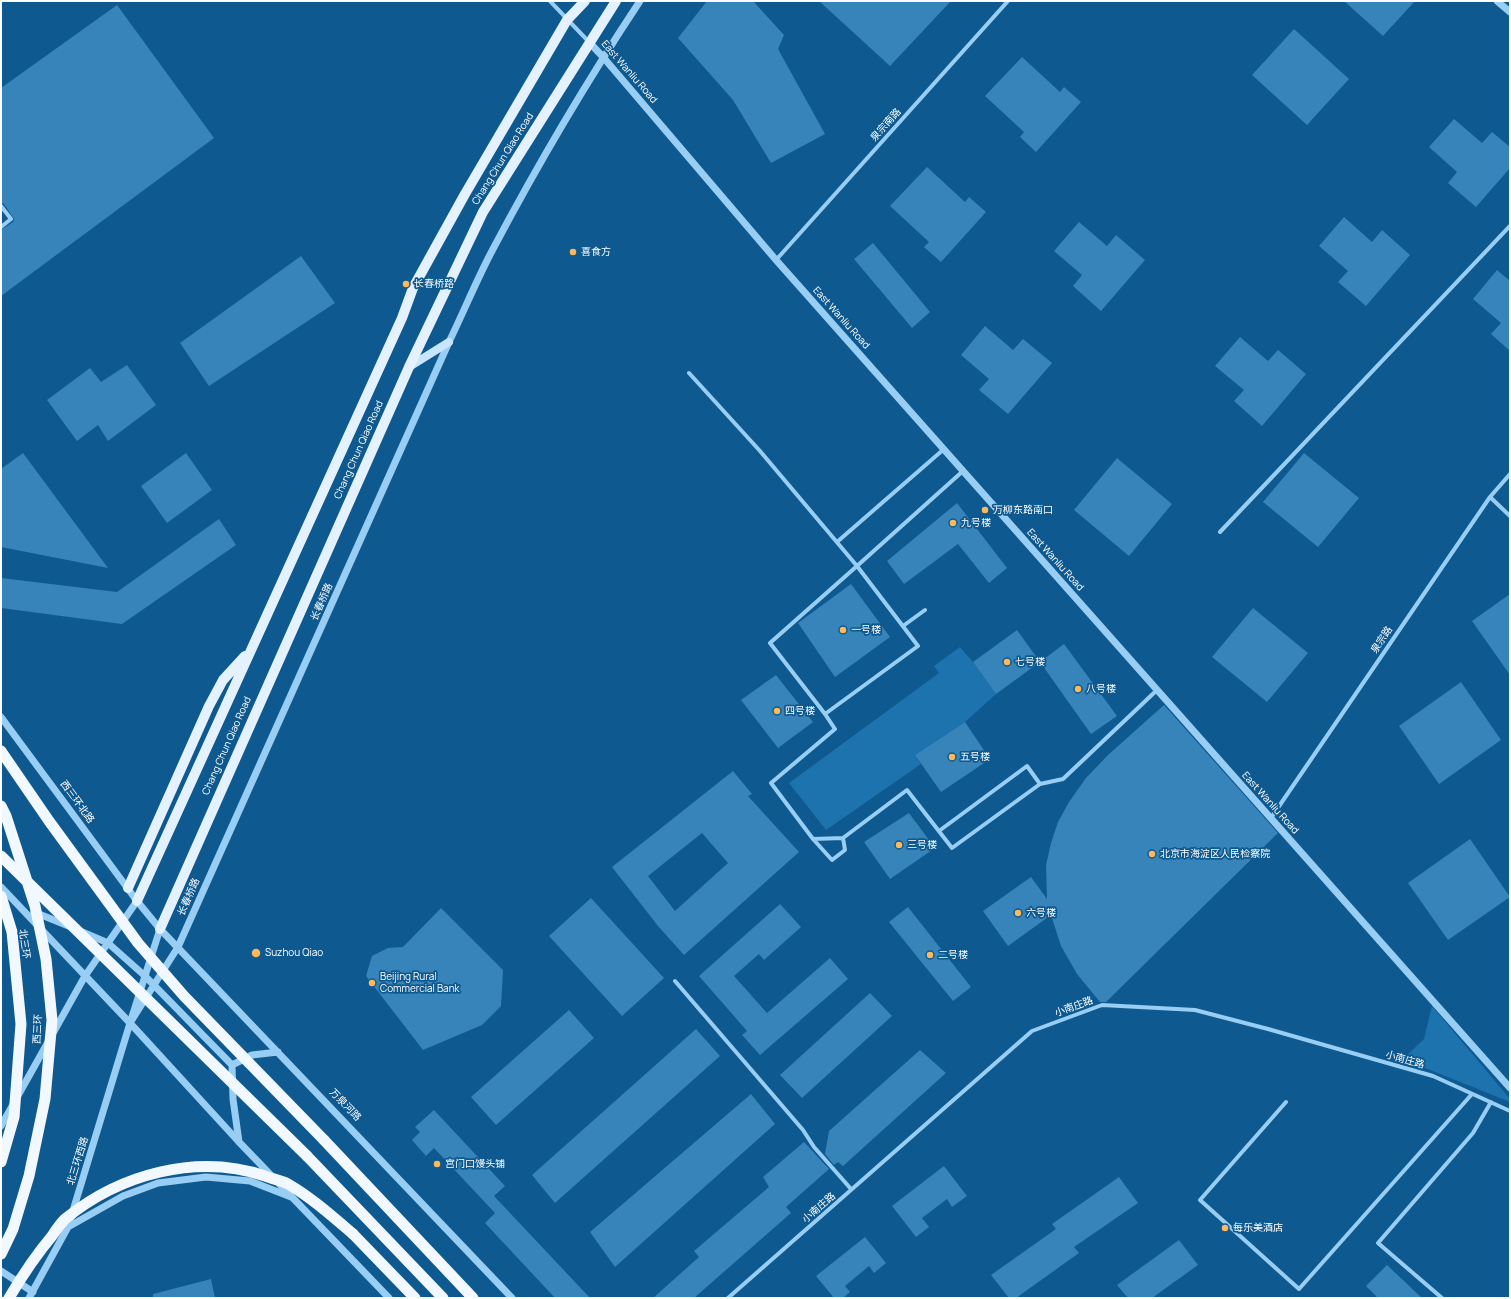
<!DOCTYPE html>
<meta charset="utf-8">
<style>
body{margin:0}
#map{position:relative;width:1511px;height:1299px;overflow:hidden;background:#0e5990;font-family:Manrope,sans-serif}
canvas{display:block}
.frame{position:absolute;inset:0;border:2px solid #fff;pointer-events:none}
</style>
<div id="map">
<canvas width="1511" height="1299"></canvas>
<div class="frame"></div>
</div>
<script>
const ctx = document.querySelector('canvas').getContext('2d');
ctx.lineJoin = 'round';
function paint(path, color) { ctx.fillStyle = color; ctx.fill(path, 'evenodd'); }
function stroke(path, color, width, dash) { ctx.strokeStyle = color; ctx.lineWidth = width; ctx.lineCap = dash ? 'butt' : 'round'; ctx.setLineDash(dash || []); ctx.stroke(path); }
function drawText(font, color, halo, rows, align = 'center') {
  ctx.font = font + ' Manrope,"Noto Sans SC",sans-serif'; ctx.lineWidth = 3.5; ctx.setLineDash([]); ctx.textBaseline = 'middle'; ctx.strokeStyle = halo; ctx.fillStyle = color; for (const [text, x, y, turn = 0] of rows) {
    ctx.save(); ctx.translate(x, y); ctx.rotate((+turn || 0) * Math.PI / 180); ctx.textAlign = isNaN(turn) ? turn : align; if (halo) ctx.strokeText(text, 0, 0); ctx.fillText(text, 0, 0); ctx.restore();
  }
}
paint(new Path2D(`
 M 960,647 L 973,662 L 996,694 L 965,722 L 915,755 L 921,764 L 826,830 L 789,783 L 939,673 L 934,666 Z
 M 1432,1006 L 1510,1099 L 1510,1102 L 1403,1059 L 1424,1039 Z`), '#1d73ae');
paint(new Path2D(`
 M 707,1 L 753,1 L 784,35 L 778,49 L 825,134 L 771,163 L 733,100 L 678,38 Z
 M 819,1 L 951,1 L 890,66 Z
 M 1344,1 L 1415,1 L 1383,36 Z
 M 117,5 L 214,138 L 1,296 L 1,230 L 13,222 L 14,219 L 4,204 L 1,203 L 1,88 Z
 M 1294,29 L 1349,79 L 1307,125 L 1252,75 Z
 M 1022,57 L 1060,92 L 1064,87 L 1081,102 L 1036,152 L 1020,137 L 1024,132 L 985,96 Z
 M 1454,119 L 1482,143 L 1492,132 L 1510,147 L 1510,168 L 1476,207 L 1448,183 L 1457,172 L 1429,147 Z
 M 927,167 L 965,202 L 969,197 L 986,212 L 941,262 L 924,247 L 929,242 L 890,206 Z
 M 1344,217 L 1372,242 L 1382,230 L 1410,255 L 1366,306 L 1338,282 L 1348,271 L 1319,246 Z
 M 1079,222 L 1107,246 L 1116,235 L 1145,260 L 1101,311 L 1073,286 L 1082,275 L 1054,251 Z
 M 873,243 L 930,312 L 912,328 L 854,259 Z
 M 301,256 L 335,303 L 209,386 L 180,343 Z
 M 1497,270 L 1510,281 L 1510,351 L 1491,334 L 1501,323 L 1473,299 Z
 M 985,326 L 1013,350 L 1023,339 L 1052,363 L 1008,414 L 979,390 L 989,379 L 961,355 Z
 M 1240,337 L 1268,361 L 1278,350 L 1306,374 L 1262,426 L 1234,401 L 1244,390 L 1215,366 Z
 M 127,365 L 156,405 L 108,441 L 98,425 L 77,441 L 47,400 L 90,368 L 101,382 Z
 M 23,453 L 108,568 L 1,547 L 1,469 Z
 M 186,453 L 212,490 L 167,523 L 141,486 Z
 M 1304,453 L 1359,498 L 1318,547 L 1263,502 Z
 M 1117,458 L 1172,504 L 1129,556 L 1074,510 Z
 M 957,503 L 1007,568 L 989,583 L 958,544 L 904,584 L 887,561 Z
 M 219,519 L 236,545 L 122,624 L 1,608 L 1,578 L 117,592 Z
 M 851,584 L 890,637 L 835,677 L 798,623 Z
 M 1510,594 L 1510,675 L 1472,621 Z
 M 1253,608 L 1308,653 L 1267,702 L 1212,657 Z
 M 1017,630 L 1040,662 L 996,694 L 973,662 Z
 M 1064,644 L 1117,716 L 1091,734 L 1040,662 Z
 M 776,675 L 813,722 L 778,748 L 741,700 Z
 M 1461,682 L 1501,740 L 1439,784 L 1399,726 Z
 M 1164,705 L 1278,833 L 1106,1002 L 1100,1002 L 1077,974 L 1061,946 L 1051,915 L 1008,946 L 983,911 L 1031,877 L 1047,899 L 1046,865 L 1051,843 L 1058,822 L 1069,802 L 1086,778 L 1108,755 Z
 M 965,722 L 990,759 L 941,792 L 915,755 Z
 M 733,771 L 752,794 L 748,796 L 799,852 L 684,955 L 658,926 L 612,867 ZM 702,833 L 728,863 L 675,911 L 648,876 Z
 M 909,813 L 935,848 L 890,879 L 864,842 Z
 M 1470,839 L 1510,897 L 1448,940 L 1408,883 Z
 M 591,898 L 664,978 L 622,1016 L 549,936 Z
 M 780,904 L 801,927 L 764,960 L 759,954 L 734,976 L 767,1013 L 830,958 L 848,979 L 760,1055 L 742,1035 L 747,1031 L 699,976 Z
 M 908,907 L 971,987 L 953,1001 L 889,922 Z
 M 441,908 L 503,970 L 501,1006 L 482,1025 L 423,1050 L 366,976 L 372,956 L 388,948 L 403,947 Z
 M 870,993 L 892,1016 L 802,1098 L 780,1075 Z
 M 569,1010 L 594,1038 L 496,1125 L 471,1097 Z
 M 696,1029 L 720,1056 L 555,1203 L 532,1175 Z
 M 920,1050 L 946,1073 L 843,1166 L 838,1162 L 834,1165 L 825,1154 L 829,1131 Z
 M 751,1094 L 775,1124 L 615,1267 L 590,1232 Z
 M 434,1110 L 505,1186 L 494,1196 L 590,1298 L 555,1298 L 485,1223 L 495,1213 L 434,1148 L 426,1156 L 412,1140 L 420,1132 L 415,1127 Z
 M 804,1142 L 829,1169 L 786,1207 L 791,1213 L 694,1298 L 653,1298 L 699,1257 L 694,1251 L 769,1187 L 763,1177 Z
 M 944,1166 L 967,1196 L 952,1207 L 947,1199 L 922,1218 L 929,1227 L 916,1237 L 892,1206 Z
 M 1119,1177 L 1138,1203 L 1074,1247 L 1079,1253 L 1016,1298 L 1009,1298 L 991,1275 L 1056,1229 L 1052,1224 Z
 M 865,1237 L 886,1263 L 874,1273 L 869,1266 L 845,1286 L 850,1292 L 843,1298 L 834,1298 L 816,1276 Z
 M 1179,1240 L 1198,1265 L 1152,1298 L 1128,1298 L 1117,1285 Z
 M 1387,1265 L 1422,1298 L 1378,1298 L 1366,1286 Z
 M 211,1279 L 215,1298 L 153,1298 L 153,1294 Z`), '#3684b9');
stroke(new Path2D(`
 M 550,1 L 589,42
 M 1,206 L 11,219 L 1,227
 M 776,260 L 1008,1
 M 689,373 L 760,451 L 857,566 L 770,643 L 825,714
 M 963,471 L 857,566 L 918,646 L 825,714 L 835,729 L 771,783 L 813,839 L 843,838 L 907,790 L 952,848 L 1040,784 L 1063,779 L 1157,690
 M 1490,497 L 1510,516
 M 1220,532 L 1510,226
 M 837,542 L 944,449
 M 903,626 L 925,610
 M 1271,818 L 1490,497 L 1510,474
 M 939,831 L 1027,766 L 1040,784
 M 813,839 L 832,860 L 845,850 L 843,838
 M 675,981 L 803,1130 L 814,1147 L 851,1189
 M 1286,1102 L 1200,1200 L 1299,1289 L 1472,1094
 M 728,1298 L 1032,1031 L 1102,1005 L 1195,1010 L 1268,1029 L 1433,1076 L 1510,1111
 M 1442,1298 L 1378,1243 L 1473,1133 L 1491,1102`), '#98cef4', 4);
stroke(new Path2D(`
 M 1497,1 L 1510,12
 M 589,42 L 603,57 L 776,260 L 1510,1088
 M 1,717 L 137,901 L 160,929 L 512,1298
 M 1,887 L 130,1023 L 239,1142 L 389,1298
 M 34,912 L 71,927
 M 80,931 L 108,943 L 145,976 L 232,1065 L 233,1099 L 239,1142
 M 130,1023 L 178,947 L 449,342 C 464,311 477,279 493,249 C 538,164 587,81 640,1
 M 232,1065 L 252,1055 L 278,1052
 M 1,1126 L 85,976 L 137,901
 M 68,1227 L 123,1196 L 158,1183 L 206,1177 L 250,1181 L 291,1197
 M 1,1271 L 33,1292
 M 29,1298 L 68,1227 L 130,1023 L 160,929`), '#98cef4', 7);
stroke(new Path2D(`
 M 409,367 L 449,342`), '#c7e6fd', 8);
stroke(new Path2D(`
 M 128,888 L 209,706 L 223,680 L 245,656
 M 137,901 L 402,318 L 413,288 L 465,194 L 567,20 L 585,1
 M 160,929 L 409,367 L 483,212 L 616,1`), '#e4f2ff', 10);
stroke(new Path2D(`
 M 324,1140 L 473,1298
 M 307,1156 L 443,1298
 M 353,1234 L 415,1298`), '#f2f8ff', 11);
stroke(new Path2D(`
 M 1,751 L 49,821 L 138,943 L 184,996 L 324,1140
 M 1,806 L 6,816 L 35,906 L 46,959 L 52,1020 L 45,1099 L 29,1176 L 13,1229 L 1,1254
 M 1,856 L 307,1156
 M 1,896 L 12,932 L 21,1024 L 14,1117 L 1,1162
 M 9,1298 C 22,1276 36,1255 52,1236 C 56,1230 60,1224 65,1219 C 120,1174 197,1153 265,1176 C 272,1179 281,1180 288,1184 C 312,1198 332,1216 353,1234`), '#f2f8ff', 11);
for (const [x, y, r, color] of [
 [573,252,4,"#ffb85a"],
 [406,284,4,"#ffb85a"],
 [985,510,4,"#ffb85a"],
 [953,523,4,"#ffb85a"],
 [843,630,4,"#ffb85a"],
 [1007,662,4,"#ffb85a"],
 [1078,689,4,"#ffb85a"],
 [777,711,4,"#ffb85a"],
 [952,757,4,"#ffb85a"],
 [899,845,4,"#ffb85a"],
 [1152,854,4,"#ffb85a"],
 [1018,913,4,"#ffb85a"],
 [256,953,5,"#ffb85a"],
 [930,955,4,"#ffb85a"],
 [372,983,4,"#ffb85a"],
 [437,1164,4,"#ffb85a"],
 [1225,1228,4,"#ffb85a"]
]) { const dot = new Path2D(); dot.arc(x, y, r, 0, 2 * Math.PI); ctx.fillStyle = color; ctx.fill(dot); stroke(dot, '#0e5990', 1.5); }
drawText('10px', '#fff', '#0e5990', [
 ["East Wanliu Road",629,72,49],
 ["泉宗南路",886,125,-48],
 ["Chang Chun Qiao Road",503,159,-58],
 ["East Wanliu Road",841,318,48],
 ["Chang Chun Qiao Road",359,450,-66],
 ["East Wanliu Road",1055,560,48],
 ["长春桥路",322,602,-66],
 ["泉宗路",1382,640,-56],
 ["Chang Chun Qiao Road",227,746,-66],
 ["西三环北路",77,802,54],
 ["East Wanliu Road",1270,803,48],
 ["长春桥路",189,897,-66],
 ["北三环",24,944,82],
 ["小南庄路",1074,1007,-20],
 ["西三环",38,1029,-87],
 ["小南庄路",1405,1060,16],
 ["万泉河路",345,1105,46],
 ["北三环西路",78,1161,-73],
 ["小南庄路",819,1208,-41]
]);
drawText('10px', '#fff', '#0e5990', [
 ["喜食方",581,252],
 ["长春桥路",414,284],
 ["万柳东路南口",993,510],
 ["九号楼",961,523],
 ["一号楼",851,630],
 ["七号楼",1015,662],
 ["八号楼",1086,689],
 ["四号楼",785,711],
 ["五号楼",960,757],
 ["三号楼",907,845],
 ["北京市海淀区人民检察院",1160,854],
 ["六号楼",1026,913],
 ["Suzhou Qiao",265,953],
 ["二号楼",938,955],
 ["Beijing Rural",380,977],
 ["Commercial Bank",380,989],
 ["宫门口馒头铺",445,1164],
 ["每乐美酒店",1233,1228]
], 'left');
</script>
